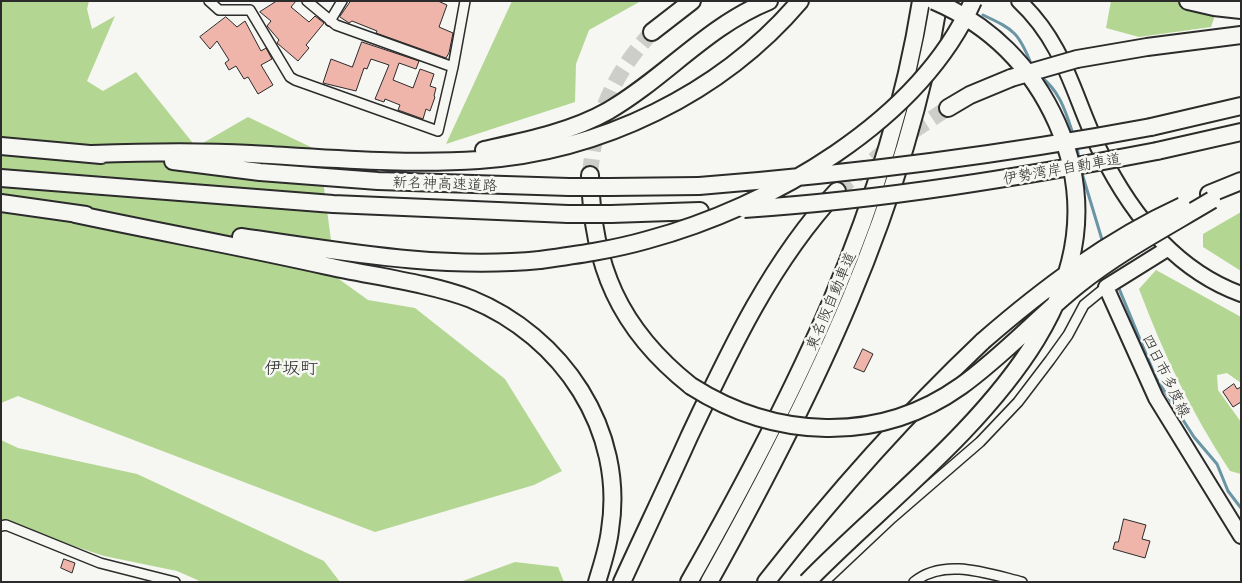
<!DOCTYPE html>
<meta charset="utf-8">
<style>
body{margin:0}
#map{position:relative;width:1242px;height:583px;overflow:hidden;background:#f6f6f2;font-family:Mali,sans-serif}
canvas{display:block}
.frame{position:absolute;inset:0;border:2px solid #2b2b2b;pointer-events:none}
</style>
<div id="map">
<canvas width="1242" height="583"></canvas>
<div class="frame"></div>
</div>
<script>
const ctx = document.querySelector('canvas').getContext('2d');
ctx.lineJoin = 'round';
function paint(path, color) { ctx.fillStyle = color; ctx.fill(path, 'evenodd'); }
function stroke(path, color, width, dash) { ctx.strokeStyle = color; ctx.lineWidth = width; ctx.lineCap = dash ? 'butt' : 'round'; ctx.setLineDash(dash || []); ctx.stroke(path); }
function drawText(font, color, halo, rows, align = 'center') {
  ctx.font = font + ' Mali,"Klee One",sans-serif'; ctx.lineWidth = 5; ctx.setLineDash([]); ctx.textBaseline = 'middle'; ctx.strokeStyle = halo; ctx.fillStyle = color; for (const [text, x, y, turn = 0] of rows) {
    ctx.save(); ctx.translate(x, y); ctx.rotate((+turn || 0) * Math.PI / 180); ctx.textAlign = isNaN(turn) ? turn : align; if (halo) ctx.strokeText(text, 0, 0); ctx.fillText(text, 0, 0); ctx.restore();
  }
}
paint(new Path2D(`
 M 1,1 L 89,1 L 87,9 L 92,29 L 115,16 L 87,81 L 103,91 L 136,72 L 196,147 L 248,117 L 319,151 L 336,277 L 368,300 L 415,308 L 505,379 L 562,471 L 534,485 L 375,532 L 18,396 L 1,403 Z
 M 512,1 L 641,1 L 589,30 L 576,64 L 575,102 L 446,144 Z
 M 1111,1 L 1220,1 L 1211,27 L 1139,37 L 1106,28 Z
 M 1241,212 L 1241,271 L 1203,247 L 1203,234 Z
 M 1156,270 L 1241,317 L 1241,383 L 1227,373 L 1217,375 L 1218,390 L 1241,422 L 1241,474 L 1230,471 C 1192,414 1163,353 1139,289 Z
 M 1,440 L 18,448 L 137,474 L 324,561 L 340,582 L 202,582 L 177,571 L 104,556 L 1,522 Z
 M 515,562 L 558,567 L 564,582 L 460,582 Z`), '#b3d792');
stroke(new Path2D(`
 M 983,15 C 1015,30 1019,33 1032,66
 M 1040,76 C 1061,92 1066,113 1074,137
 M 1077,145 L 1079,161
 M 1081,170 L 1103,243
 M 1118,286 L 1156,378 L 1194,437 L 1217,464 L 1228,491 L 1241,508`), '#6a95a5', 3);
const building = new Path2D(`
 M 277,1 L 296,1 L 291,7 L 309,22 L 315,16 L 324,23 L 306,45 L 309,48 L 298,61 L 277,43 L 279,40 L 267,26 L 271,21 L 260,12 Z
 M 351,1 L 438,1 L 447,5 L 439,27 L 453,33 L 449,53 L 446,58 L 376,33 L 377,31 L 352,21 L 349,23 L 340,17 Z
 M 226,17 L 237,27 L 245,21 L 261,51 L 266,48 L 272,59 L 261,65 L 273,85 L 258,94 L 248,77 L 244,79 L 236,66 L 229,70 L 225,63 L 229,60 L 217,41 L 210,49 L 200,37 Z
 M 362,42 L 419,61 L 416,69 L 399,63 L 393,80 L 413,88 L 420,69 L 434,74 L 430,86 L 436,88 L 434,96 L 435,97 L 430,111 L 426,109 L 423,119 L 398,110 L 400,105 L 385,99 L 384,102 L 375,99 L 389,65 L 371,59 L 367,69 L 364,68 L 356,91 L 323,83 L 331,59 L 352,67 Z
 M 863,349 L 873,354 L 864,372 L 854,368 Z
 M 1234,384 L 1237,389 L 1241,387 L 1241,402 L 1233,407 L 1223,392 Z
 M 1124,519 L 1146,525 L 1142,539 L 1150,541 L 1145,558 L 1113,549 L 1115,542 L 1118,542 Z
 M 64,559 L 75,563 L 72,573 L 61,568 Z`);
paint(building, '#f0b5aa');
stroke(building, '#2b2b2b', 1);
stroke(new Path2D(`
 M 590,175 C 595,116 612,76 652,32
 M 837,191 L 893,144 L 948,108`), '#cdcdca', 16, [16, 8]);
const minor = new Path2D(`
 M 209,1 L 219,10 L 250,10
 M 307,1 L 336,25 L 453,67
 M 250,10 L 290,77 L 295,80 L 438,131 L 453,67 L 465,1
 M 330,21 L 342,1
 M 1,526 L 6,525 L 100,563 L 175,582
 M 824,582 L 892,518 L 980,442 L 1018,402 L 1050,360 L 1068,335 L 1084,305 L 1106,287
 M 914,582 C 944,557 989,574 1022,582`);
const primary = new Path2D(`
 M 1019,1 C 1066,45 1073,96 1100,151 C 1130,212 1175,270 1241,294
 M 1167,249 L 1106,287 L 1156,398 L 1241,536`);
const motorway = new Path2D(`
 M 1188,1 L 1214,7 L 1241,10
 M 652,32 L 692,1
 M 1077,59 L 1147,47 L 1241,35
 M 948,108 L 970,95 L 1011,78
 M 1151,127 L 1241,106
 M 1,146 L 101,155
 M 484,150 C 525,141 571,132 608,111 C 665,78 707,26 769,1
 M 1157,151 L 1241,132
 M 92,154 C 145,152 198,151 251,154 C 327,158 403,165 479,160 C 600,152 721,94 800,1
 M 173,161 L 260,172 L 378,181 L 569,187
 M 590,175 C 592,265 619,329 691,386
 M 1,178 L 333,204 L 568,214
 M 610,187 L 699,186
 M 1209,194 L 1241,181
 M 1,203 L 86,215
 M 75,214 C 159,232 243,247 327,266 C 372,276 429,283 471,299 C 562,336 626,430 610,530 C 608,548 602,565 597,582
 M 611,214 L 700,211
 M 241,237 C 340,251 440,270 540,260
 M 622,582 C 644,534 667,486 689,437 C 730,350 771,262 837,191
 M 689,582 C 792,400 888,210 921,1
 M 709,582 C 811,399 905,209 939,1
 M 766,582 C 833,496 904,416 983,341`);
stroke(minor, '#2b2b2b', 12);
stroke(primary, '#2b2b2b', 18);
stroke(motorway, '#2b2b2b', 20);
stroke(minor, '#f6f6f2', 9);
stroke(primary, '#f6f6f2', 14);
stroke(motorway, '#f6f6f2', 16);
const motorwayBridge = new Path2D(`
 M 1011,78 L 1077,59
 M 699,186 C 851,174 1001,155 1151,127
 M 569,187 L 610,187
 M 744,209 C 883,200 1021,177 1157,151
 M 568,214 L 611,214
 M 540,260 C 576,255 612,250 647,240 C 770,207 919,122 973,1
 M 983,341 C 1044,288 1108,240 1182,206
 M 691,386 C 774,439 878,445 961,386 C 1003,356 1038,317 1078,285 C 1119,252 1167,227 1212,200
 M 807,582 C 923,462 1143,318 1057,123 C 1032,67 990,25 934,1`);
stroke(motorwayBridge, '#2b2b2b', 20, []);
stroke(motorwayBridge, '#f6f6f2', 16);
drawText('15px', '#2b2b2b', '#f6f6f2', [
 ["伊勢湾岸自動車道",1062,169,-10],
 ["新名神高速道路",445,184,2],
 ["東名阪自動車道",831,301,-67],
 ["四日市多度線",1166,376,64]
]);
drawText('18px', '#2b2b2b', '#f6f6f2', [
 ["伊坂町",291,368]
]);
</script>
